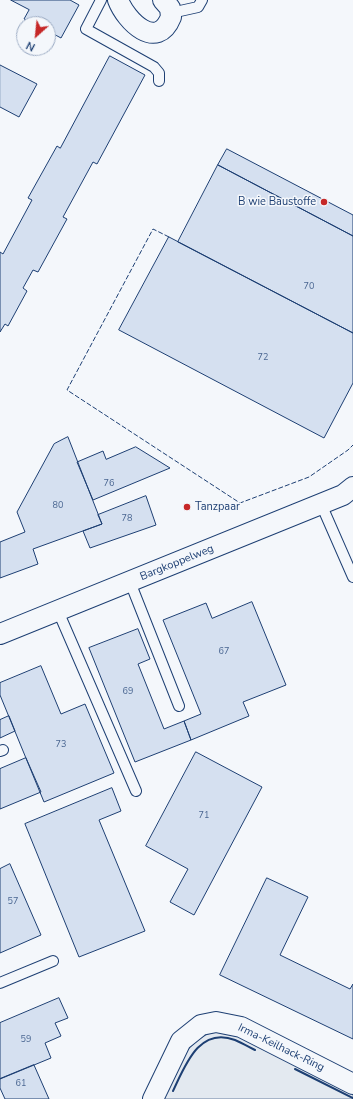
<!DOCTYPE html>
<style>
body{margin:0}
#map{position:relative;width:353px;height:1099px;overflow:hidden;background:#f4f7fb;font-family:"Nunito Sans",sans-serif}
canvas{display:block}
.north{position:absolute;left:16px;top:16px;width:40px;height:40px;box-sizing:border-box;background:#f4f7fb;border:1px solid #9eadc5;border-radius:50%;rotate:207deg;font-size:11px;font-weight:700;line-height:16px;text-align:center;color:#1d3f73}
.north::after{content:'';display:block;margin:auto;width:14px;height:18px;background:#c62828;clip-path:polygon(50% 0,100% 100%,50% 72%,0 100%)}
</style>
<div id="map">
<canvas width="353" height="1099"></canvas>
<div class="north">N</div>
</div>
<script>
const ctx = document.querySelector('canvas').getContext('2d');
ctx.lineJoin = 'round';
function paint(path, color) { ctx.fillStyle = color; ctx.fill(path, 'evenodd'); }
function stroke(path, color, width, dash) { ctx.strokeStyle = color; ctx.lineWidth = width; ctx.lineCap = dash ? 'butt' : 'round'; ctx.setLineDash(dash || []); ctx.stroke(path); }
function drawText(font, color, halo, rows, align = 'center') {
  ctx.font = font + ' "Nunito Sans",sans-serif'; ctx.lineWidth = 3; ctx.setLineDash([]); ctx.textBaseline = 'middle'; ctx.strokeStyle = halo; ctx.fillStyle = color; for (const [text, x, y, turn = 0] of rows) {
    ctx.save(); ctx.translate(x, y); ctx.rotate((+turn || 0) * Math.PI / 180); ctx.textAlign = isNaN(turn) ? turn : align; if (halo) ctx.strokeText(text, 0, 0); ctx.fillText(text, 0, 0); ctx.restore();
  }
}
const green = new Path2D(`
 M 213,1032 L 235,1033 L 353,1091 L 353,1099 L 160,1099 C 174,1074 184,1041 213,1032 Z`);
paint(green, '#e3e9f0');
stroke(green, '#687fa3', 1);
const building = new Path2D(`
 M 11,0 L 70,0 L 79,5 L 61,38 L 48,31 L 48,24 L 35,24 L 24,19 L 29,10 Z
 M 110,56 L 145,75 L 97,164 L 93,162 L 63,217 L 67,219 L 38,272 L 33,270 L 23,288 L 27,291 L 8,326 L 5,324 L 0,332 L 0,252 L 3,254 L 32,200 L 28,198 L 57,146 L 60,148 Z
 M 0,65 L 37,84 L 19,117 L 0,107 Z
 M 227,149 L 353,215 L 353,236 L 218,165 Z
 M 218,165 L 353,236 L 353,333 L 178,242 Z
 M 169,237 L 353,333 L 353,383 L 324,438 L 119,330 Z
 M 68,437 L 102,524 L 33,549 L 38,564 L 0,578 L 0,542 L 25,532 L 17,512 L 54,444 Z
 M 136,447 L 170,468 L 93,500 L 77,462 L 103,451 L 106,459 Z
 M 146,496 L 156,525 L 90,548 L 83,531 L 102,524 L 98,515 Z
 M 252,602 L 286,685 L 243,702 L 249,716 L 191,740 L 184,721 L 201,714 L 163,620 L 206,603 L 212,618 Z
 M 138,629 L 150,659 L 138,664 L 164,729 L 184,721 L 191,740 L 135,762 L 89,648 Z
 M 41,666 L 61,714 L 85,704 L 114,773 L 44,802 L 0,695 L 0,683 Z
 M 9,716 L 15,731 L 0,738 L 0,720 Z
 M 196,752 L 262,787 L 194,915 L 170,902 L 188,869 L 146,846 Z
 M 26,758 L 41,792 L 0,809 L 0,769 Z
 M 112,788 L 121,811 L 99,820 L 145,931 L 79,957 L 25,824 Z
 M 10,864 L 41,935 L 0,953 L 0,869 Z
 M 267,878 L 308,897 L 280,955 L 350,989 L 353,984 L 353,1039 L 220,975 Z
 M 59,998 L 68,1018 L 55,1023 L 61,1036 L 45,1043 L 51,1058 L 0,1079 L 0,1023 Z
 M 34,1065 L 49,1099 L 5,1099 L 0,1088 L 0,1079 Z`);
paint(building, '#d5e0f0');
stroke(building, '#1d3f73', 1);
const service = new Path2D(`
 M 101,0 L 86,29 L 154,67 L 159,73 L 159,81
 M 171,13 L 198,7 L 202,0
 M 321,504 L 353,577
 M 130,582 L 179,706
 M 58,611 L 136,791
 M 0,751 L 3,750
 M 0,983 L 53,961`);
const minor = new Path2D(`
 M 118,0 C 126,21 157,52 171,17 L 170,8 L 163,0
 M 0,634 L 343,495 L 353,487
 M 153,1099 L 181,1041 L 201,1025 L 216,1022 L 241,1027 L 353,1084`);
stroke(service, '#1d3f73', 12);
stroke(minor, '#1d3f73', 22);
stroke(service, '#f4f7fb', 10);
stroke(minor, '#f4f7fb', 20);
stroke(new Path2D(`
 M 169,237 L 153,229 L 67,390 L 240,503 L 309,477 L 348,450 L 353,445`), '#1d3f73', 1, [5, 2]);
stroke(new Path2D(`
 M 295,1069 L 353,1098
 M 173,1091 C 185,1066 199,1026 235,1040 C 242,1043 249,1047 255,1050`), '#1d3f73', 2);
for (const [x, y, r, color] of [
 [324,202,4,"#c62828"],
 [187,507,4,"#c62828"]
]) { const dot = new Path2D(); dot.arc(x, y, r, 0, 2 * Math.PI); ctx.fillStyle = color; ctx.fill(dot); stroke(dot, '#f4f7fb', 1.5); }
drawText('9px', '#4b6792', null, [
 ["70",309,287],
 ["72",263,358],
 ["76",109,484],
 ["80",58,506],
 ["78",127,519],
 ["67",224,652],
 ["69",128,692],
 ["73",61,745],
 ["71",204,816],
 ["57",13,902],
 ["59",26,1040],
 ["61",21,1084]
]);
drawText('11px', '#1d3f73', '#f4f7fb', [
 ["B wie Baustoffe",316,202],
 ["Tanzpaar",195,507,"left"]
], 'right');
drawText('11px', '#1d3f73', '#f4f7fb', [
 ["Bargkoppelweg",177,563,-22],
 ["Irma-Keilhack-Ring",281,1048,26]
]);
</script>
